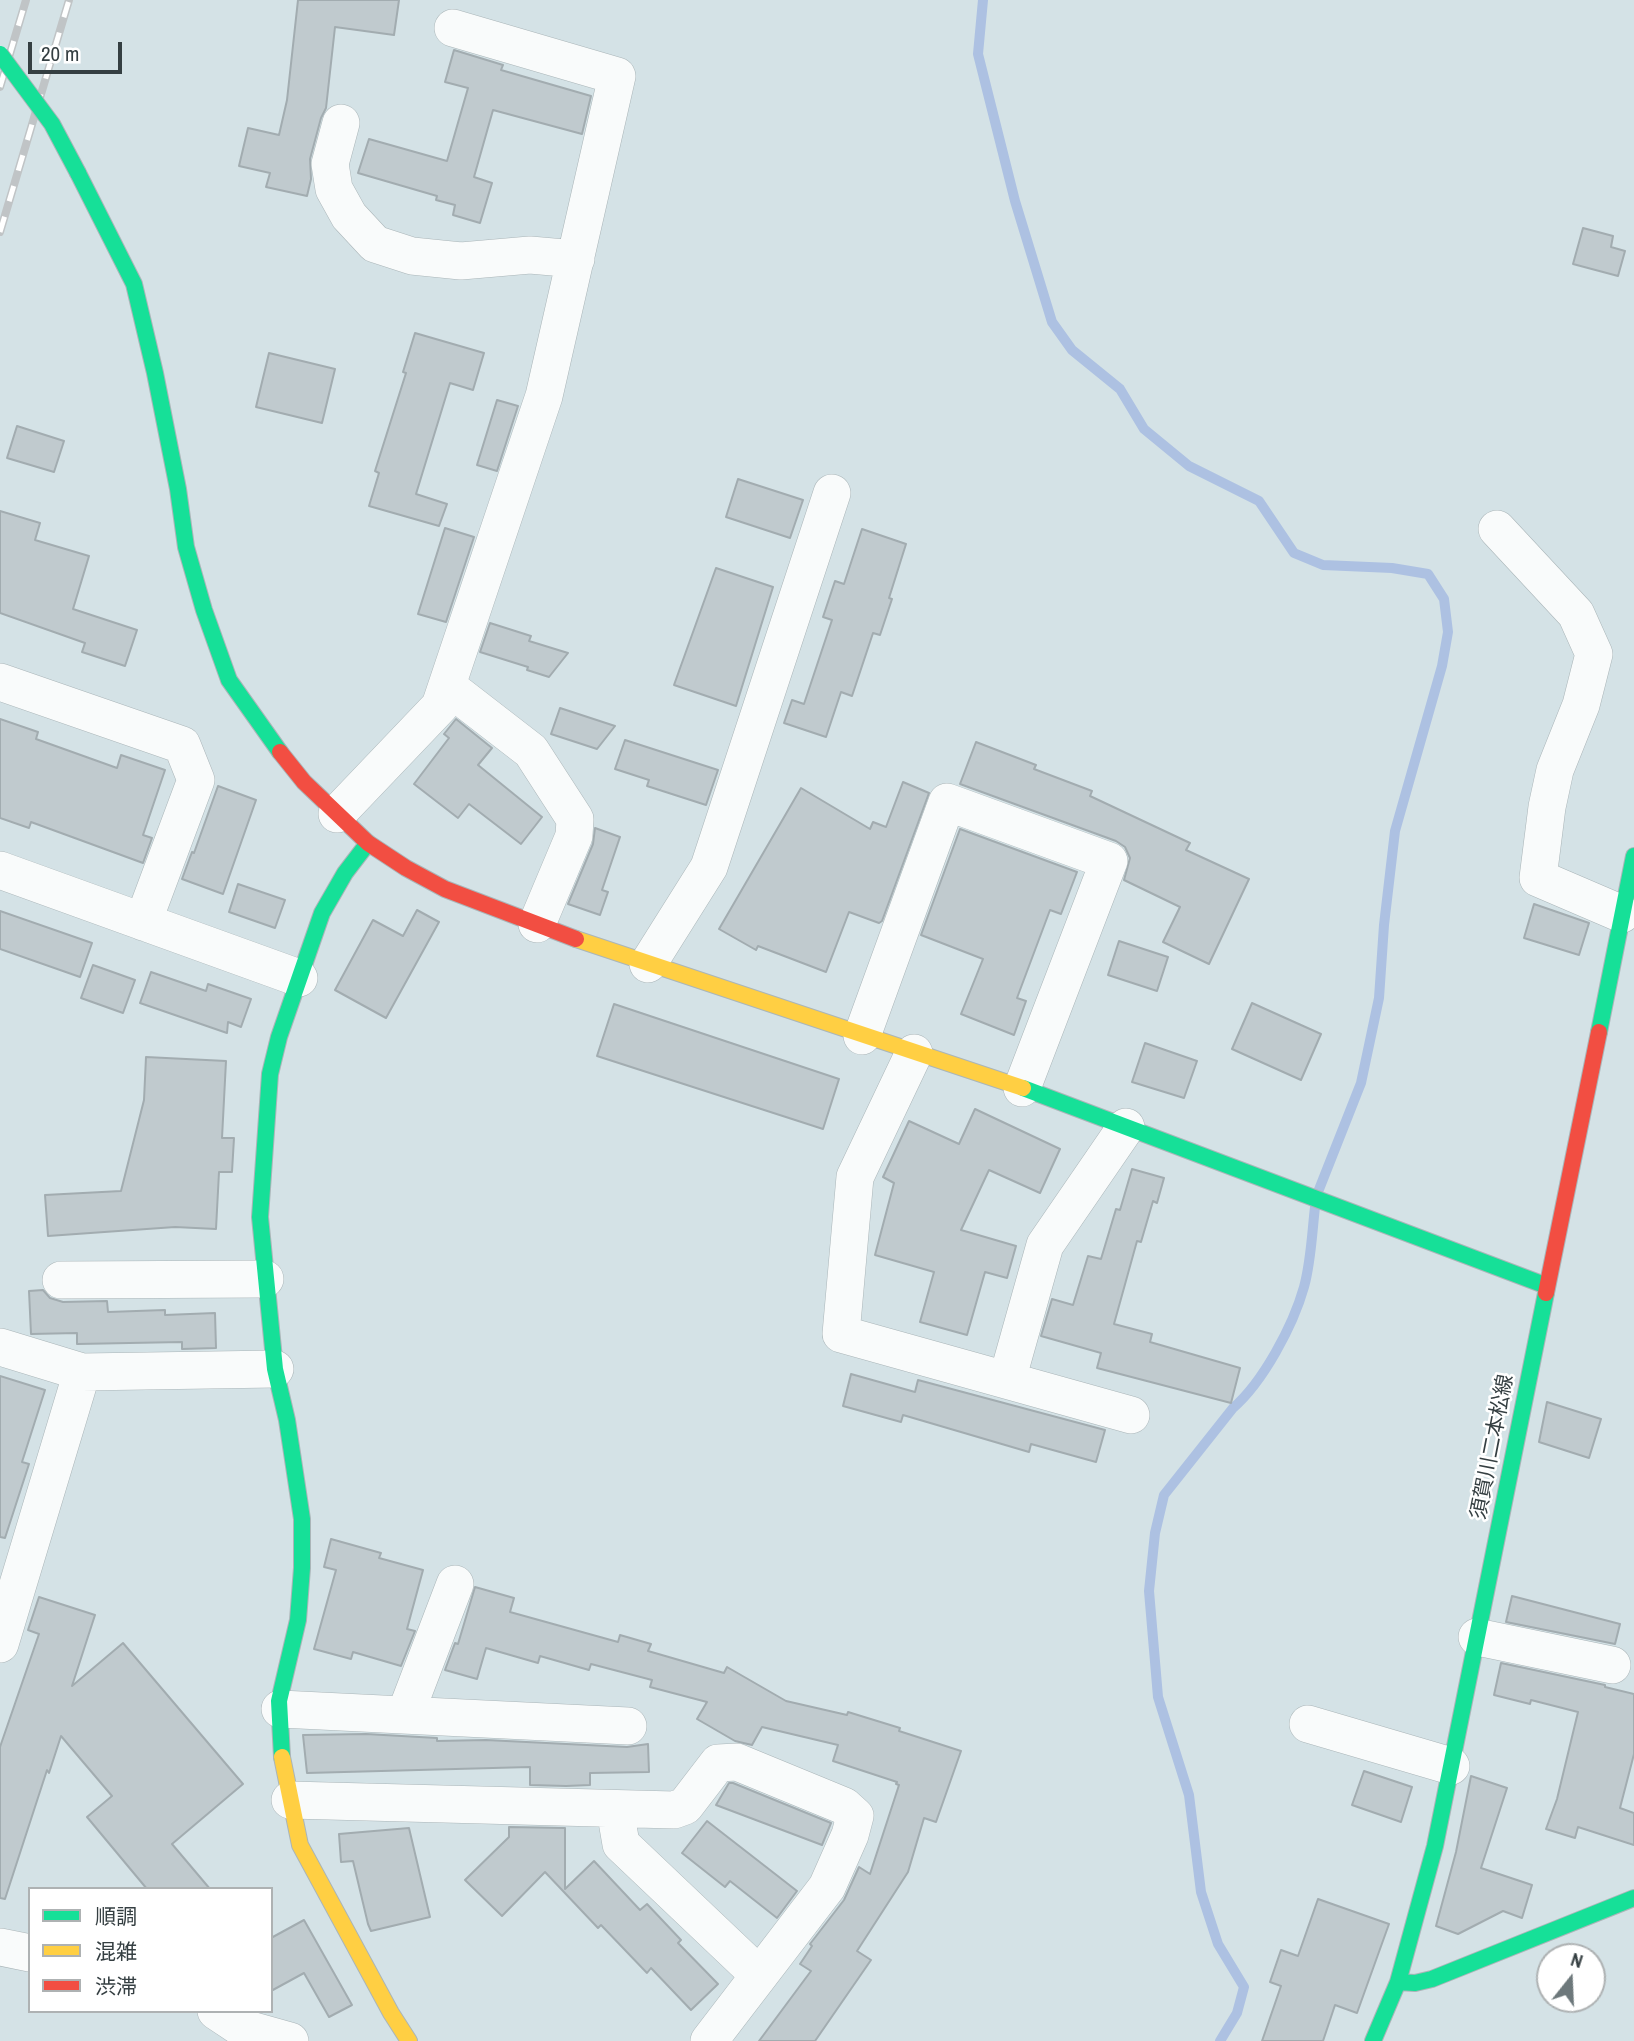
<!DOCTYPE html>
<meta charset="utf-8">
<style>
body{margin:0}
#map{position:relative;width:1634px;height:2041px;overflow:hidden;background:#d4e2e6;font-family:"Archivo Narrow","Noto Sans JP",sans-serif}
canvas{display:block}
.legend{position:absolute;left:28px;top:1887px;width:245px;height:126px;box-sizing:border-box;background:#fff;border:2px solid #aeb2b3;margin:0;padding:9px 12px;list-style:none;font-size:21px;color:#353f42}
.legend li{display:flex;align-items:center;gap:14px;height:35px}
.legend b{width:35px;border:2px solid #aeb2b3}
.north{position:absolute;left:1536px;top:1943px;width:70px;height:70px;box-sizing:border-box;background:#fff;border:2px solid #aeb2b3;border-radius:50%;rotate:18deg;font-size:19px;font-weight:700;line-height:28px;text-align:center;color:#353f42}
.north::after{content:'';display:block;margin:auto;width:24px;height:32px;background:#6d787b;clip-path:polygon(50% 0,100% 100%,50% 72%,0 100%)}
.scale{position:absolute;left:28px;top:42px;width:94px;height:32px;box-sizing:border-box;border:4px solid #353f42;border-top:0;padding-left:9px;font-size:21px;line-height:24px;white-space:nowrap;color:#353f42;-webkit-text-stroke:5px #fff;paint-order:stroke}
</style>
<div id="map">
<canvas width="1634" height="2041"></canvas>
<ul class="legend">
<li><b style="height:9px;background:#16e098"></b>順調</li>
<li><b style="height:9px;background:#ffcf43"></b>混雑</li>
<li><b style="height:9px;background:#f24e42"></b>渋滞</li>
</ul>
<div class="north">N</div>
<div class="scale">20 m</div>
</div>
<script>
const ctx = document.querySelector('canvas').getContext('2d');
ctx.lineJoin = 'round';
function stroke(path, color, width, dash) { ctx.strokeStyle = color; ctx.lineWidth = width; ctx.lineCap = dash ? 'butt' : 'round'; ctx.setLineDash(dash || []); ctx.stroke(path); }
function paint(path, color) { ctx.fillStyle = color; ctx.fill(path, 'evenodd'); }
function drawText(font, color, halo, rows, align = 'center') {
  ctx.font = font + ' "Archivo Narrow","Noto Sans JP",sans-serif'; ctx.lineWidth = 5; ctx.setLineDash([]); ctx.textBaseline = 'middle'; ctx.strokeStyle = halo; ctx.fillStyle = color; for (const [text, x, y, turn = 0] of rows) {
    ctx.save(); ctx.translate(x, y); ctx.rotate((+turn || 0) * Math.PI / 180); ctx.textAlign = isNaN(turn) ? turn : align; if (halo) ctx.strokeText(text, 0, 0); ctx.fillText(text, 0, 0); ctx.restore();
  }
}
stroke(new Path2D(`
 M 983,0 L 978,54 L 1015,201 L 1052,322 L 1072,350 L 1120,389 L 1144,429 L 1189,466 L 1259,501 L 1294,553 L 1323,565 L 1392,568 L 1428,574 L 1444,599 L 1448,632 L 1442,666 L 1395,831 L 1384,925 L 1379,998 L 1361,1083 L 1318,1192
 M 1220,2041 L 1237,2013 L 1244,1987 L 1218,1944 L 1201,1892 L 1189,1795 L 1158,1697 L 1149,1591 L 1155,1533 L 1164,1495 L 1233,1408 C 1263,1382 1293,1326 1304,1287 C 1311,1262 1312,1233 1315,1207`), '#adc1e2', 10);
const building = new Path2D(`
 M 298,0 L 399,0 L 394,35 L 335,27 L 326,108 L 321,118 L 310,159 L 311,179 L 307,196 L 266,187 L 270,173 L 239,166 L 248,128 L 279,135 L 287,100 Z
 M 454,50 L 503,65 L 501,70 L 591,96 L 582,134 L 493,110 L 474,177 L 492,183 L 480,223 L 453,215 L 455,205 L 436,200 L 437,196 L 358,173 L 369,139 L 447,161 L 468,88 L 445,82 Z
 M 1583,228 L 1613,236 L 1611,247 L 1625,251 L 1618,276 L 1573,264 Z
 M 415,333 L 484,353 L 473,390 L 450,383 L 416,494 L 447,504 L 439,526 L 369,506 L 379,473 L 375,471 L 406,373 L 403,372 Z
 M 269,353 L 335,369 L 322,423 L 256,407 Z
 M 497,400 L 518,406 L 497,471 L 477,465 Z
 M 17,426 L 64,441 L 54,472 L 7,458 Z
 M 738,479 L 803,500 L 790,538 L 726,517 Z
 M 0,511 L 40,523 L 35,540 L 89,556 L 73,609 L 137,630 L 125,666 L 82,652 L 85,643 L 0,613 Z
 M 445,528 L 474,537 L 446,622 L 418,614 Z
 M 862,529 L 906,544 L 889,598 L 892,599 L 880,635 L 873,633 L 852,696 L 841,692 L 826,737 L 784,723 L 792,700 L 804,704 L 832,620 L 823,617 L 835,581 L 844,584 Z
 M 716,568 L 773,587 L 736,706 L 674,685 Z
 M 490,623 L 531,636 L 529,641 L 568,653 L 549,677 L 527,670 L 528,667 L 480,652 Z
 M 560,708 L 615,726 L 597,749 L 551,734 Z
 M 0,719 L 38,732 L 36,739 L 117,768 L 121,755 L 165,770 L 143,835 L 152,838 L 143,863 L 31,822 L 29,828 L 0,818 Z
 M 456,719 L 492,748 L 478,765 L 542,817 L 521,844 L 469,804 L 458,818 L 414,784 L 449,738 L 444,734 Z
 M 625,740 L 718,770 L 706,805 L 647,786 L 649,780 L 615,769 Z
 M 976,742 L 1036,765 L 1034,769 L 1092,791 L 1090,796 L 1190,843 L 1186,850 L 1249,879 L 1209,964 L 1163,942 L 1180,907 L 1124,880 L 1130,858 L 1125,847 L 1116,841 L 960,784 Z
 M 903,782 L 929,793 L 882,921 L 879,923 L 849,912 L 826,972 L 758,946 L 756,950 L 719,929 L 801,788 L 870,829 L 873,822 L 886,827 Z
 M 218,786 L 256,800 L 223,894 L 182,879 L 192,852 L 194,853 Z
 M 595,828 L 620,837 L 602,890 L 608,892 L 600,915 L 568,904 L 593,844 Z
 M 960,829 L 1077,872 L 1061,914 L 1050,910 L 1017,998 L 1026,1001 L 1014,1035 L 961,1014 L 983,959 L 921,935 Z
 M 238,884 L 285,900 L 275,928 L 229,912 Z
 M 1534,904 L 1589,923 L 1579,955 L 1524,938 Z
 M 417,910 L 439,922 L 386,1018 L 335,990 L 373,920 L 403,936 Z
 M 0,911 L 92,943 L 80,977 L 0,949 Z
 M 1119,941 L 1168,957 L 1157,991 L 1108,975 Z
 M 93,965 L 135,980 L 123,1013 L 81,998 Z
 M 151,972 L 206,991 L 208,984 L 251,999 L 241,1027 L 228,1022 L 227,1033 L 140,1003 Z
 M 1252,1003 L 1321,1034 L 1301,1080 L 1232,1049 Z
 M 614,1004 L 839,1079 L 823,1129 L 597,1056 Z
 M 1145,1043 L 1197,1061 L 1184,1098 L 1132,1082 Z
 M 146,1057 L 226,1061 L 222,1138 L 234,1138 L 232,1172 L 219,1172 L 216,1229 L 175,1227 L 48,1236 L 45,1195 L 121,1191 L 144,1100 Z
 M 975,1109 L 1060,1149 L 1040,1193 L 989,1170 L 961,1230 L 1016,1246 L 1007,1278 L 985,1272 L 967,1335 L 920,1322 L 934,1272 L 875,1255 L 894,1183 L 883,1177 L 909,1121 L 959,1144 Z
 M 1132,1169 L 1164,1178 L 1157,1203 L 1153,1201 L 1141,1242 L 1137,1241 L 1114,1324 L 1152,1334 L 1150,1342 L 1240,1368 L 1231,1403 L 1097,1368 L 1101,1353 L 1041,1336 L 1052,1299 L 1073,1305 L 1088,1256 L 1101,1259 L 1116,1209 L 1120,1210 Z
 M 43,1290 L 50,1298 L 63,1302 L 107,1301 L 108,1312 L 165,1310 L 165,1315 L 215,1313 L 216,1348 L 182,1349 L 182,1342 L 77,1344 L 77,1333 L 31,1334 L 29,1291 Z
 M 851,1374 L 915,1392 L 918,1380 L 1105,1430 L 1096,1462 L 1031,1444 L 1029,1452 L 903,1415 L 901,1422 L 843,1406 Z
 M 0,1376 L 45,1390 L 22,1462 L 29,1464 L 5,1538 L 0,1537 Z
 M 1547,1402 L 1601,1419 L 1589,1458 L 1539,1442 Z
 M 331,1539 L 381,1553 L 379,1558 L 423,1570 L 407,1629 L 415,1631 L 401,1666 L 353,1652 L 351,1659 L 314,1649 L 336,1570 L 324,1567 Z
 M 475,1587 L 514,1598 L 510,1612 L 618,1642 L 620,1635 L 651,1644 L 648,1651 L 724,1673 L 727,1667 L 786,1701 L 847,1715 L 848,1712 L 900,1728 L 899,1731 L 961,1751 L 936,1822 L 924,1818 L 908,1872 L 857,1951 L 871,1960 L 815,2041 L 759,2041 L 811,1971 L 800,1964 L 812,1946 L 810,1944 L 844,1900 L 859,1867 L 870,1874 L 899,1785 L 896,1784 L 897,1782 L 833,1761 L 838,1745 L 762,1727 L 752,1745 L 735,1741 L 697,1719 L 707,1702 L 650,1687 L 652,1680 L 591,1664 L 589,1670 L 540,1656 L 538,1663 L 486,1648 L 477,1679 L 445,1670 L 455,1643 L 458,1644 Z
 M 1512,1596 L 1620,1624 L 1615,1644 L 1506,1622 Z
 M 39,1597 L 95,1615 L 72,1686 L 123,1643 L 243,1784 L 172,1844 L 210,1889 L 147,1889 L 87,1817 L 112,1796 L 61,1736 L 49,1773 L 47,1770 L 5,1899 L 0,1898 L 0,1747 L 39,1634 L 28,1630 Z
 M 1501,1663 L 1605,1685 L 1605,1687 L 1634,1694 L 1634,1754 L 1620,1808 L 1634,1813 L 1634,1845 L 1578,1827 L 1575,1838 L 1546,1829 L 1557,1799 L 1578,1712 L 1531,1700 L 1530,1704 L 1494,1695 Z
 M 366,1734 L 437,1738 L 437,1741 L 486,1740 L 627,1747 L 648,1744 L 649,1772 L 590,1773 L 590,1785 L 566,1786 L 530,1785 L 530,1767 L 307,1773 L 303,1735 Z
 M 1364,1771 L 1412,1787 L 1401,1822 L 1352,1805 Z
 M 1471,1776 L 1507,1788 L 1481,1868 L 1532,1885 L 1522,1918 L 1503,1911 L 1458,1934 L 1436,1926 L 1456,1852 Z
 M 729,1783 L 733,1783 L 831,1823 L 822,1845 L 716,1805 Z
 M 707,1821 L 797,1891 L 777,1918 L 730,1881 L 725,1887 L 682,1853 Z
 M 509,1827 L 565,1828 L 565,1889 L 594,1861 L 640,1910 L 647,1904 L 681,1940 L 678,1943 L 718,1984 L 691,2010 L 651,1968 L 647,1973 L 601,1925 L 598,1928 L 545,1872 L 502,1916 L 465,1880 L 509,1837 Z
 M 409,1828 L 430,1917 L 371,1931 L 368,1924 L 353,1861 L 341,1862 L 339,1834 Z
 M 1318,1899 L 1389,1924 L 1357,2013 L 1335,2005 L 1323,2041 L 1262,2041 L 1281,1986 L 1270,1982 L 1281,1950 L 1298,1956 Z
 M 304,1920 L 352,2005 L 329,2017 L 304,1973 L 271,1991 L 271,1938 Z`);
paint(building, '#c0cace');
stroke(building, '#a2acb0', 2);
const street = new Path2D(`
 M 341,123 L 330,164 L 334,189 L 349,216 L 375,244 L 412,256 L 461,261 L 530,255 L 576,259
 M 1497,529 L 1576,614 L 1594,654 L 1581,705 L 1555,770 L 1547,807 L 1538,878 L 1622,914
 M 0,682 L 182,745 L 196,780 L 143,922
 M 447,686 L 531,751 L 575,819 L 574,836 L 537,924
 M 337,814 L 440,706 L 544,396 L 617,76 L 453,28
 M 0,870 L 299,978
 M 648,964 L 709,867 L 832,493
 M 862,1036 L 947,802 L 1109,861 L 1022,1088
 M 914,1053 L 855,1177 L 841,1334 L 1131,1415
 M 61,1280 L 265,1279
 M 0,1347 L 82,1372 L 275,1369
 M 1007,1380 L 1045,1245 L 1126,1127
 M 1477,1637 L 1612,1665
 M 0,1644 L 82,1372
 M 280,1709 L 628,1726
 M 405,1715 L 455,1584
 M 1308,1724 L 1451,1766
 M 290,1800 L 674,1810 L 685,1806 L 718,1763 L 737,1762 L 844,1806 L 855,1816 L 850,1835 L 827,1887 L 709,2041
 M 615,1809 L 621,1844 L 759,1975
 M 0,1947 L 30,1953
 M 216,2011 L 240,2027 L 290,2041`);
const fast = new Path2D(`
 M 78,173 L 134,284 L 155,373 L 178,489 L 186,547 L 204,610 L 229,680 L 280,752
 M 1599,1032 L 1634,856
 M 1023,1088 L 1547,1286
 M 282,1757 L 279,1701 L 298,1620 L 302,1568 L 302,1519 L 287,1420 L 275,1369 L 260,1217 L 270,1074 L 279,1037 L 322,913 L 345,873 L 368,843
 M 1398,1982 L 1415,1983 L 1432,1979 L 1634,1898
 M 1373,2041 L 1398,1982 L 1435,1846 L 1546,1293`);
const slow = new Path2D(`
 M 576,939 L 1023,1088
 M 282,1757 L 300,1845 L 391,2013 L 409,2041`);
const jam = new Path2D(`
 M 280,752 L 304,782 L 368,843 L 406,868 L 445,889 L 576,939
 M 1546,1293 L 1599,1032`);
stroke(street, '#aab5b8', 38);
stroke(fast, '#aab5b8', 18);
stroke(slow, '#aab5b8', 18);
stroke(jam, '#aab5b8', 18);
stroke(street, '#f9fbfb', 37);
stroke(fast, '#16e098', 16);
stroke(slow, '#ffcf43', 16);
stroke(jam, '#f24e42', 16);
const rail = new Path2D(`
 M 0,87 L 26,0
 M 0,232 L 69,0`);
stroke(rail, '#c0c4c6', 8);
stroke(rail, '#fff', 5, [16]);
const fastBridge = new Path2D(`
 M 0,54 L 52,124 L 78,173`);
stroke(fastBridge, '#aab5b8', 18, []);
stroke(fastBridge, '#16e098', 16);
drawText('21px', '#353f42', '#fff', [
 ["須賀川二本松線",1493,1447,-79]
]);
</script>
